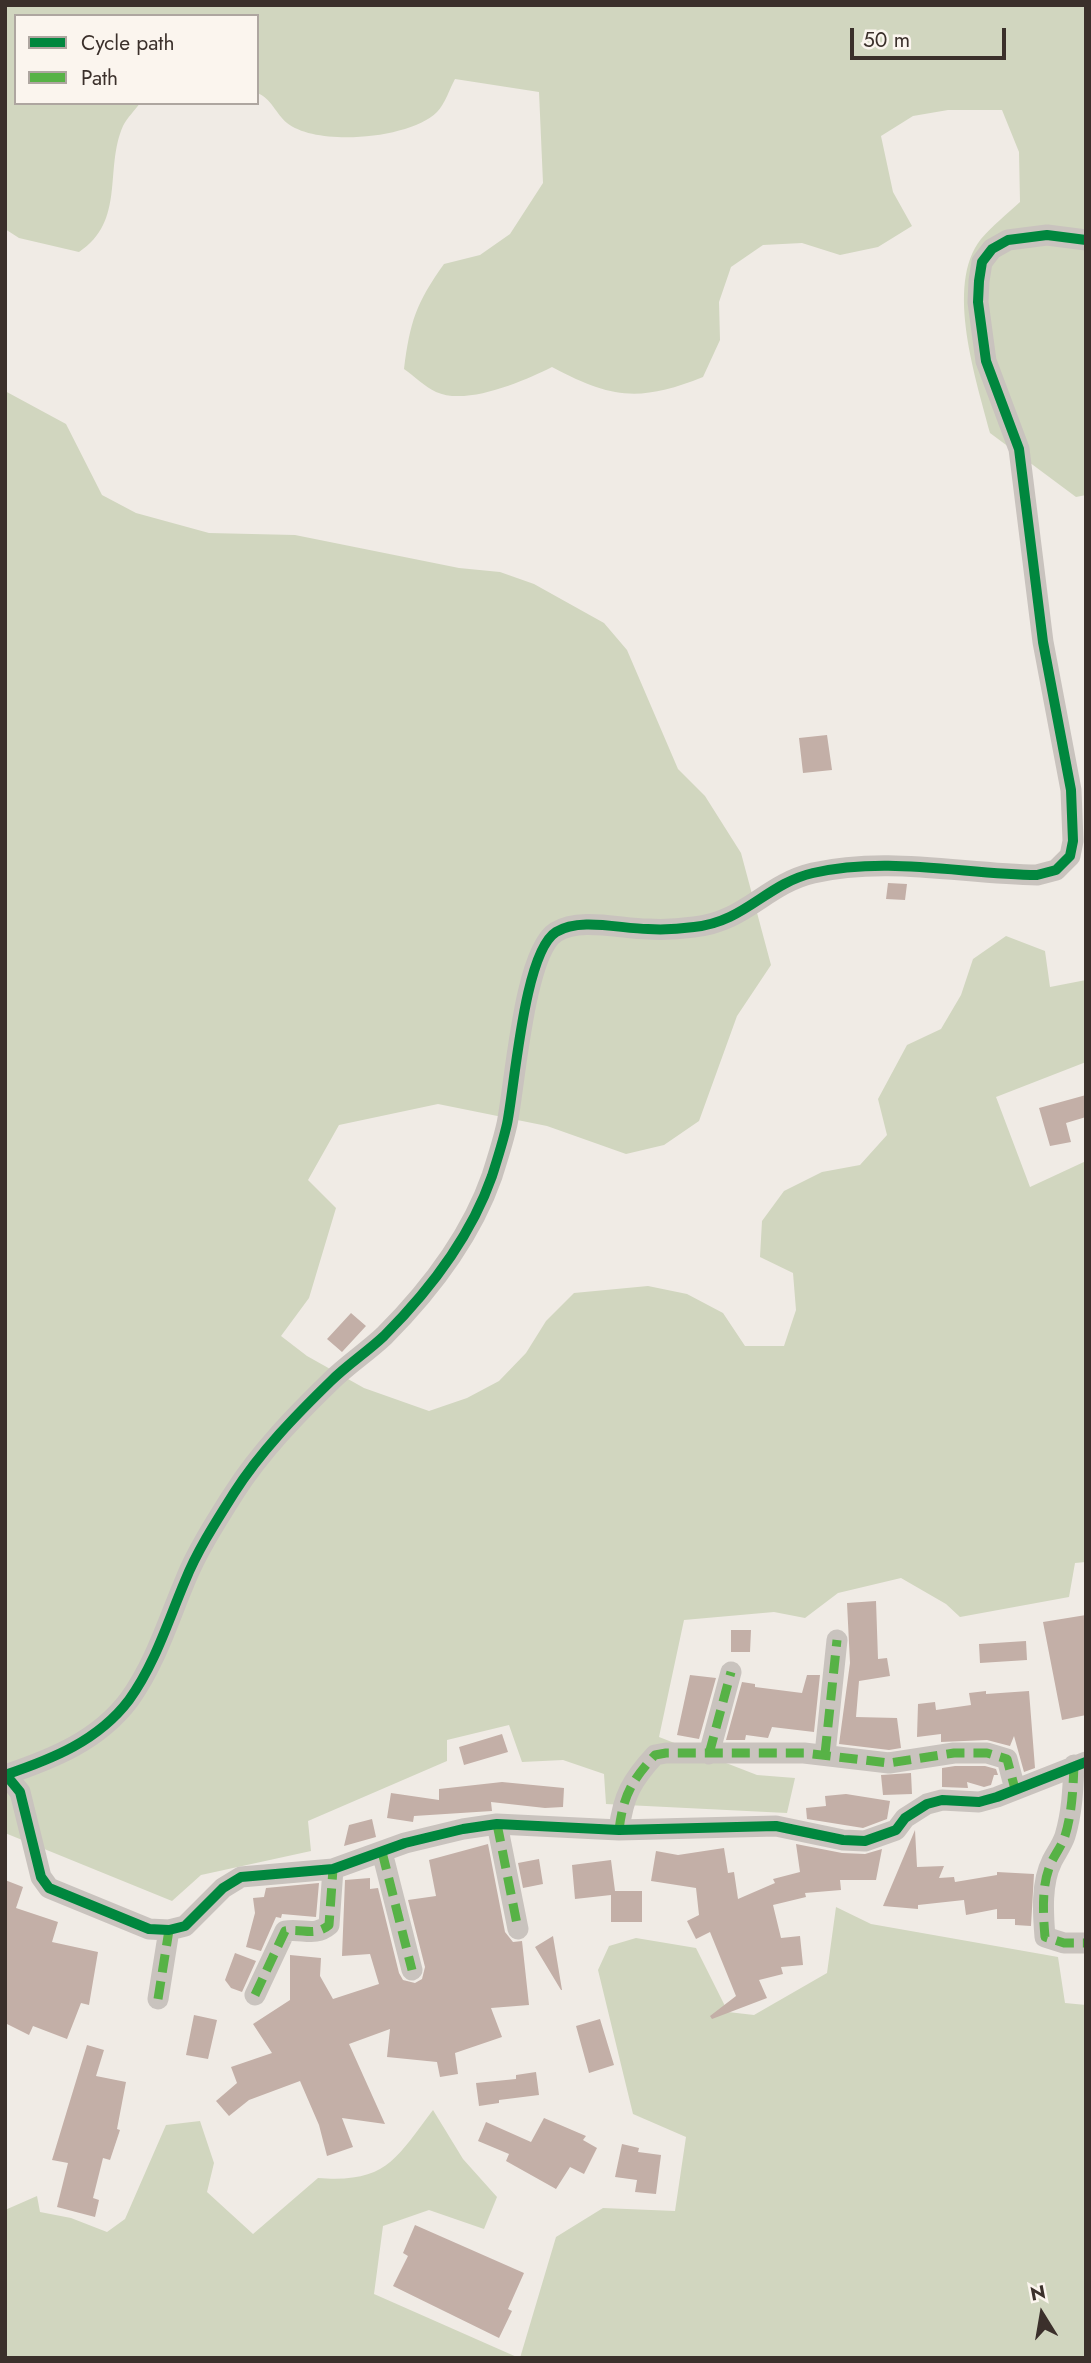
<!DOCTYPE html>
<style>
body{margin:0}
#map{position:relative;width:1091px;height:2363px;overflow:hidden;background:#f0ebe5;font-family:Jost,sans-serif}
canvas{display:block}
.frame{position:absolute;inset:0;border:7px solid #3b302b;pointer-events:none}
.legend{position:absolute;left:14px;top:14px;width:245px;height:91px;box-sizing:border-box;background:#fbf5ee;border:2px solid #aea6a0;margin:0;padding:9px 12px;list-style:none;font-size:21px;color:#3b302b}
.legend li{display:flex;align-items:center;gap:14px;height:35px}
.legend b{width:35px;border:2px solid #aea6a0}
.north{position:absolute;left:1007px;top:2279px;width:70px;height:70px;-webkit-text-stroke:5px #fbf5ee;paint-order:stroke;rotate:349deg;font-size:19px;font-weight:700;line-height:28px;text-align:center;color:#3b302b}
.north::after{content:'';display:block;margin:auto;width:24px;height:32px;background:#3b302b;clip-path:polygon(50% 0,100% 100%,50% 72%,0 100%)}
.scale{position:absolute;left:850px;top:28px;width:156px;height:32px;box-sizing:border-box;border:4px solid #3b302b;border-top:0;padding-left:9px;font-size:21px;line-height:24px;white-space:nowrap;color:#3b302b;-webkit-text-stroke:5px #fbf5ee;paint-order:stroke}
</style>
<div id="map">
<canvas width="1091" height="2363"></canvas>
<div class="frame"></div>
<ul class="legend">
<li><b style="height:9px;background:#00873e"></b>Cycle path</li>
<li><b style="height:9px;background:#57b246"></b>Path</li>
</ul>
<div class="north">N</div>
<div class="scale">50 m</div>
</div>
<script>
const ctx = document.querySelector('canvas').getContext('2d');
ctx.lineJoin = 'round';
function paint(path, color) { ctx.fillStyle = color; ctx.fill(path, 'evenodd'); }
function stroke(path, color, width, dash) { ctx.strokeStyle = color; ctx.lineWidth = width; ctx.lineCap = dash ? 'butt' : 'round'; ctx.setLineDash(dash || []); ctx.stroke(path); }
paint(new Path2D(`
 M 5,5 L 1086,5 L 1086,495 L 1076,497 L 990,433 C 977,382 944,285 981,239 C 992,226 1007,214 1020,202 L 1019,152 L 1002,110 L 948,110 L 913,116 L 881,136 L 893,192 L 912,226 L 878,247 L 840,255 L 802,243 L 763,245 L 731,267 L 719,302 L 720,340 L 703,377 C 640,402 612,399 552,367 C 524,381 467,406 436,392 C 425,387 414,376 404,369 C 410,322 416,303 444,264 L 480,255 L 510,234 L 543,183 L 539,92 L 455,79 C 450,88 445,104 437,112 C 410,139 317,147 287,123 C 276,114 271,98 257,93 L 257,16 L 16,16 L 16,103 L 140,103 C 135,110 127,118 123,126 C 104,169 126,221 79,252 L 19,238 L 5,229 Z
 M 5,391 L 66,424 L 102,495 L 136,513 L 209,533 L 295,535 L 459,568 L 500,572 L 534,584 L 604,623 L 627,650 L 678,769 L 705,796 L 741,853 L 771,965 L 737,1016 L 699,1121 L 664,1145 L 626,1154 L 547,1126 L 438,1104 L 339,1125 L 308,1180 L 336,1208 L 309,1298 L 281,1336 L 307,1356 L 364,1388 L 429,1411 L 467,1398 L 499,1381 L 526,1353 L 546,1321 L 574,1293 L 648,1286 L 687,1294 L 723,1313 L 745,1346 L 784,1346 L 796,1310 L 793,1273 L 760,1257 L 762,1221 L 784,1191 L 822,1172 L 860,1165 L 887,1135 L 878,1099 L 907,1045 L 941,1029 L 961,995 L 973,959 L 1006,936 L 1045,951 L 1050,987 L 1086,980 L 1086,1062 L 996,1097 L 1030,1187 L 1086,1161 L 1086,1562 L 1075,1563 L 1069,1597 L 960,1617 L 946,1604 L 901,1578 L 838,1593 L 805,1618 L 774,1612 L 684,1620 L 659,1737 L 757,1775 L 795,1778 L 787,1813 L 606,1804 L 604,1774 L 563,1760 L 522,1762 L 509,1725 L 447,1740 L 447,1761 L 308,1821 L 311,1851 L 201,1875 L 172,1901 L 5,1833 Z
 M 836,1907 L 871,1924 L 1058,1957 L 1065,2003 L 1086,2005 L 1086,2358 L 520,2358 L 556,2237 L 603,2208 L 675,2211 L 686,2137 L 633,2114 L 598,1970 L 609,1946 L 636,1938 L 696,1948 L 728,2012 L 754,2015 L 827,1973 Z
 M 433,2110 L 463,2159 L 497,2197 L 484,2229 L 429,2210 L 383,2226 L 374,2294 L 519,2358 L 5,2358 L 5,2210 L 37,2196 L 40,2212 L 71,2218 L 107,2232 L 125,2219 L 166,2125 L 200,2121 L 214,2163 L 207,2192 L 253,2234 L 318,2178 C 386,2183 395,2160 433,2110 Z`), '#d1d6bf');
paint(new Path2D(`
 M 827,735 L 832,770 L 803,773 L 799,738 Z
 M 888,883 L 907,884 L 905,900 L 886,899 Z
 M 1086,1095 L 1086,1117 L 1066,1123 L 1071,1142 L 1050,1146 L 1039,1108 Z
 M 351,1313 L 366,1326 L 342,1352 L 327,1339 Z
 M 876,1601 L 878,1659 L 887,1658 L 890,1676 L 859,1681 L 856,1717 L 897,1718 L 901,1748 L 889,1750 L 839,1744 L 850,1663 L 847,1603 Z
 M 1086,1615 L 1086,1715 L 1062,1720 L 1043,1622 Z
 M 731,1630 L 751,1630 L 750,1652 L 731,1652 Z
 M 1026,1641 L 1027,1660 L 980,1663 L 979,1644 Z
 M 690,1675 L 716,1678 L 699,1739 L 677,1735 Z
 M 807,1675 L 820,1675 L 814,1732 L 772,1727 L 768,1738 L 746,1735 L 745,1740 L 726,1740 L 742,1682 L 755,1684 L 755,1687 L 802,1693 Z
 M 986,1691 L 986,1694 L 1029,1691 L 1035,1768 L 1024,1772 L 1014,1736 L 1010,1746 L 987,1740 L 941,1742 L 941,1734 L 917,1737 L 918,1704 L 935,1702 L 936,1710 L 971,1705 L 969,1693 Z
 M 502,1734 L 508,1752 L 464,1765 L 459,1747 Z
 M 955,1766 L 985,1766 L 996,1769 L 998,1775 L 994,1775 L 991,1785 L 984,1787 L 967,1782 L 968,1788 L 942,1787 L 942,1768 Z
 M 911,1773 L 912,1794 L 883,1795 L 881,1775 Z
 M 502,1782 L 564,1788 L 563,1807 L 545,1808 L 491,1802 L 492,1811 L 414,1816 L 413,1822 L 387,1818 L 391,1793 L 439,1800 L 439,1789 Z
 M 846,1794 L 890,1801 L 887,1819 L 863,1828 L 807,1819 L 806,1808 L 826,1806 L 825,1796 Z
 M 372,1819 L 376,1837 L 344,1846 L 349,1825 Z
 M 915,1830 L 917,1867 L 944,1866 L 939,1878 L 954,1877 L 955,1882 L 997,1875 L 997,1872 L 1034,1874 L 1031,1926 L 1015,1925 L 1015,1919 L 997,1919 L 997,1909 L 966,1915 L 964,1900 L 918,1905 L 918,1909 L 883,1906 Z
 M 488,1844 L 505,1932 L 513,1942 L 522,1941 L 529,2005 L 491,2008 L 502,2037 L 455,2053 L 458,2074 L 440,2077 L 437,2062 L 387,2057 L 390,2029 L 349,2044 L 385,2124 L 342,2118 L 353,2147 L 327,2156 L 319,2125 L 300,2081 L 249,2100 L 229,2116 L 216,2101 L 237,2083 L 231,2067 L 272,2053 L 253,2024 L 290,2000 L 290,1955 L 321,1958 L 320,1976 L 333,1999 L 379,1984 L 370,1954 L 342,1956 L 345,1880 L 370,1878 L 370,1889 L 378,1888 L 399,1973 L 403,1980 L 415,1983 L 422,1979 L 425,1967 L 408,1900 L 436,1896 L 429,1860 Z
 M 796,1844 L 842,1853 L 865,1854 L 882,1849 L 876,1880 L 840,1880 L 841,1890 L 805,1893 L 806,1897 L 773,1905 L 781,1938 L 800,1936 L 803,1965 L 781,1967 L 783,1974 L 759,1980 L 767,1998 L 712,2019 L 710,2016 L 736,1996 L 710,1932 L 696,1939 L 687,1921 L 699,1915 L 696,1888 L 651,1881 L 656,1851 L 678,1855 L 724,1848 L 728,1873 L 734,1872 L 738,1899 L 775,1883 L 773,1879 L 800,1872 Z
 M 539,1859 L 543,1884 L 523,1888 L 518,1863 Z
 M 611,1860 L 615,1891 L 642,1891 L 642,1922 L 611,1922 L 611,1895 L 575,1899 L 572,1865 Z
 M 5,1880 L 23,1887 L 16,1908 L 58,1922 L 52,1942 L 98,1952 L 89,2005 L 81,2003 L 67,2039 L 33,2026 L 29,2035 L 5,2023 Z
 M 319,1883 L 316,1917 L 282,1914 L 281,1918 L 276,1917 L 261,1951 L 246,1947 L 255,1913 L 253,1898 L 264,1897 L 266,1888 Z
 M 553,1936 L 562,1990 L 561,1990 L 535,1947 Z
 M 235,1953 L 256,1961 L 242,1992 L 231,1988 L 225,1980 Z
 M 194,2015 L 217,2020 L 208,2059 L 186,2055 Z
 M 600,2019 L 614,2065 L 589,2073 L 576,2026 Z
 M 87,2045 L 104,2050 L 96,2076 L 126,2082 L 117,2129 L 120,2130 L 110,2160 L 103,2158 L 93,2198 L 99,2200 L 95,2217 L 57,2207 L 68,2163 L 52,2160 Z
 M 536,2072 L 539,2095 L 499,2100 L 499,2103 L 479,2106 L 476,2083 L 516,2079 L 516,2075 Z
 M 544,2118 L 586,2136 L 583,2140 L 597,2148 L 584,2174 L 570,2167 L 556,2189 L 506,2161 L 509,2154 L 478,2141 L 486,2122 L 531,2142 Z
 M 622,2144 L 639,2148 L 638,2152 L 661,2155 L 656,2194 L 635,2192 L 637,2180 L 615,2177 Z
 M 415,2225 L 524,2273 L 508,2309 L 512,2311 L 499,2338 L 393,2286 L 408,2256 L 403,2253 Z`), '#c3afa7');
stroke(new Path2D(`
 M 709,1754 L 731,1672
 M 825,1754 L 837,1640
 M 1074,1765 C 1073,1789 1072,1813 1065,1836 C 1062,1845 1056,1853 1052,1861 C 1041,1883 1043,1913 1045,1937 L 1064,1943 L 1086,1943
 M 5,1775 C 52,1759 98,1741 129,1700 C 155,1664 168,1621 185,1581 C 197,1551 217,1520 234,1493 C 260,1452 296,1415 331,1381 C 347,1365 367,1352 384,1336 C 428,1292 471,1236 492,1176 C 497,1160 503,1142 507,1124 C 515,1085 524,952 556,932 C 580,917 621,929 648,929 C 663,930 679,929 694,927 C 745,922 766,884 813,873 C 887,856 963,874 1037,875 L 1056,870 L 1070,856 L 1073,841 L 1071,790 L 1043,642 L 1019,449 L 986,361 L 978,302 L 979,281 L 982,262 L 992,249 L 1008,240 L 1047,235 L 1086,240
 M 6,1775 L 20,1792 L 41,1877 L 49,1888 L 149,1929 L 169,1930 L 185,1926 L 223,1888 L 241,1877 L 333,1869 L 405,1843 L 463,1829 L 497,1824 L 619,1830 L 776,1826 L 843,1840 L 865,1841 L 896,1830 L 905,1818 L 927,1804 L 942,1800 L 979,1802 L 997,1797 L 1086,1762
 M 497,1824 L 518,1929
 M 619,1830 C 623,1796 632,1780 655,1755 L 666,1753 L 804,1753 L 889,1763 L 954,1753 L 987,1753 L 1007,1759 L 1015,1789
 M 382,1852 L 412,1970
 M 255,1995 L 285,1931 C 302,1928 315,1937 329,1925 L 333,1869
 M 158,1999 L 169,1930`), '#c9c3be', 21);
stroke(new Path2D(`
 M 709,1754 L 731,1672
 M 825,1754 L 837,1640
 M 1074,1765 C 1073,1789 1072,1813 1065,1836 C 1062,1845 1056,1853 1052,1861 C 1041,1883 1043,1913 1045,1937 L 1064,1943 L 1086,1943
 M 497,1824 L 518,1929
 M 619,1830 C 623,1796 632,1780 655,1755 L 666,1753 L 804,1753 L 889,1763 L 954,1753 L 987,1753 L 1007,1759 L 1015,1789
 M 382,1852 L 412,1970
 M 255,1995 L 285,1931 C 302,1928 315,1937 329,1925 L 333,1869
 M 158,1999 L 169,1930`), '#57b246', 9, [18, 9]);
stroke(new Path2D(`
 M 5,1775 C 52,1759 98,1741 129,1700 C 155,1664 168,1621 185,1581 C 197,1551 217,1520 234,1493 C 260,1452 296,1415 331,1381 C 347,1365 367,1352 384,1336 C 428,1292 471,1236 492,1176 C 497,1160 503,1142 507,1124 C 515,1085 524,952 556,932 C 580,917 621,929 648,929 C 663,930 679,929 694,927 C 745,922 766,884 813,873 C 887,856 963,874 1037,875 L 1056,870 L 1070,856 L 1073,841 L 1071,790 L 1043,642 L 1019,449 L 986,361 L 978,302 L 979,281 L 982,262 L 992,249 L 1008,240 L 1047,235 L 1086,240
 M 6,1775 L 20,1792 L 41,1877 L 49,1888 L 149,1929 L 169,1930 L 185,1926 L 223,1888 L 241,1877 L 333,1869 L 405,1843 L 463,1829 L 497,1824 L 619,1830 L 776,1826 L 843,1840 L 865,1841 L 896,1830 L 905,1818 L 927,1804 L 942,1800 L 979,1802 L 997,1797 L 1086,1762`), '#00873e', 10);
</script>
